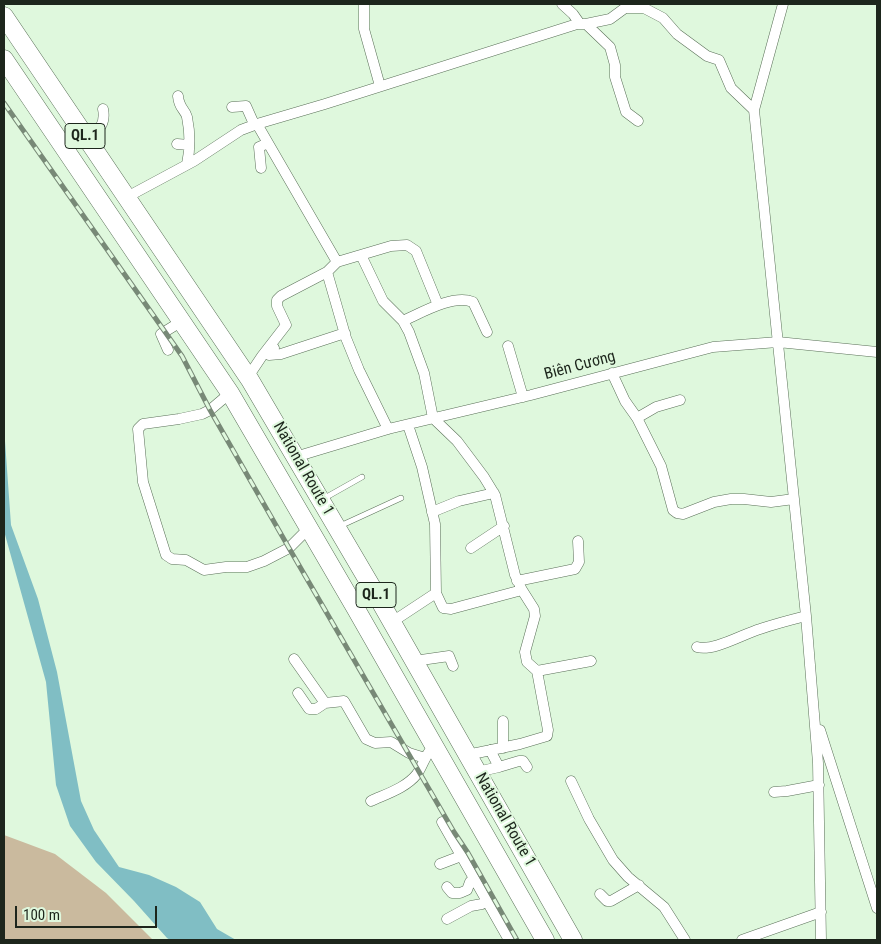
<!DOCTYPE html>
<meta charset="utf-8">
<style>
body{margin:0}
#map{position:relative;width:881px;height:944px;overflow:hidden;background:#dff8dd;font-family:"Roboto Condensed",sans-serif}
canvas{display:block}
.frame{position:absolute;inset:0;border:5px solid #1d261c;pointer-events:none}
.scale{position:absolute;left:15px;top:906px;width:142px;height:22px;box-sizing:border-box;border:2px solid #1d261c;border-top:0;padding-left:6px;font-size:15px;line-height:18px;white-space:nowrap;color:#1d261c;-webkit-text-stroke:4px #dff8dd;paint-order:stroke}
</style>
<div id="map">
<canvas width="881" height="944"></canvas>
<div class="frame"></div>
<div class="scale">100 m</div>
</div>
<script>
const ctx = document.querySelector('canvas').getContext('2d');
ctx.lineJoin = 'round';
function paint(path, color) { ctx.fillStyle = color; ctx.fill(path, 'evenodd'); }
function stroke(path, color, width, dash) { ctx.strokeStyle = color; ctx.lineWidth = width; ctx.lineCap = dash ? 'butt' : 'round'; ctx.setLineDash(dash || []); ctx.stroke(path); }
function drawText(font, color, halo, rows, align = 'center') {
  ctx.font = font + ' "Roboto Condensed",sans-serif'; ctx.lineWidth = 4; ctx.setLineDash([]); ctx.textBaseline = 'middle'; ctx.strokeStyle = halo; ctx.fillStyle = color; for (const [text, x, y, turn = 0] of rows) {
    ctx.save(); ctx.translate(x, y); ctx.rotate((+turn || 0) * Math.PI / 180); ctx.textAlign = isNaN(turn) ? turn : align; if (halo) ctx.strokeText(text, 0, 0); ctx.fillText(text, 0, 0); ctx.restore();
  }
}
paint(new Path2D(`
 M 4,835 L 55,854 L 106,893 L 153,940 L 4,940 Z`), '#caba9e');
paint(new Path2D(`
 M 4,427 L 11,525 L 38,599 L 57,672 L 81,801 L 94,830 L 119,867 L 149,875 L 176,887 L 200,902 L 217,929 L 236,940 L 170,940 L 167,938 L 134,901 L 96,862 L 70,826 L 56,785 L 46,682 L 4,531 Z`), '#80bec4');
const service = new Path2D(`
 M 323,499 L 362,477
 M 340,526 L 401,498`);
const minor = new Path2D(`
 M 364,4 L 364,29 L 380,86
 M 562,4 L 573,14 L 580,24
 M 783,4 L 754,110 L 806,616 L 818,763 L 821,940
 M 586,24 L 610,19 L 625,8 L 644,8 L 663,18 L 677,34 L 707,56 L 719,60 L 731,88 L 754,110
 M 178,96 C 179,109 185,109 187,117 C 190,132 190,150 187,164
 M 232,107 L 246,106 L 254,124
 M 257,124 L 337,262 L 327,272 L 346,338 L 359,370 L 388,429
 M 88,139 C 99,130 106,124 103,109
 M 177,144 L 189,145
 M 261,168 L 259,147 L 268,143
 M 127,197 L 194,161 L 241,130 L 257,124 L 325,104 L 577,24 L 586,24 L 610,47 L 615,65 L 615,77 L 626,112 L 638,121
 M 361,255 L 383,301 L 403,321 L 409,332 L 424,373 L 433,418 L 457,441 L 484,477 L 495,495 L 515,575 L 522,590 L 534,609 L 535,616 L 525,652 L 527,662 L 537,671 L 591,661
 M 337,262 L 391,246 L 407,245 L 416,251 L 438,305
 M 403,321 C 421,313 453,294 473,302 L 487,332
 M 508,346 L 523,397
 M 274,348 L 269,355 L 281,354 L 345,333
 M 168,350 L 161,334 L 182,321
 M 612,373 L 625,401 L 637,418
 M 248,377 L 262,356 L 286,325 L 277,306 L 277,300 L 281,296 L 327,272
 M 230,393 L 210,410 L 202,414 L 179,419 L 143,424 L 138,429 L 143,482 L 166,555 L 172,559 L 186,560 L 204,570 L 226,567 L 247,567 L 264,561 L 289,548 L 309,528
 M 680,400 L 656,407 L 637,418 L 661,466 L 673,510 L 677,513 L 683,514 L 714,502 L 731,499 L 744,499 L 771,502 L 794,499
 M 295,457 L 388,429 L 531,395 L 713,347 L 778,342 L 877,352
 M 432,512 L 459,501 L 494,493
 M 471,548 L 504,526
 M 517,581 L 575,569 L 579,562 L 578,541
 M 436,593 L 443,608 L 451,609 L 522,590
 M 392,622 L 436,593 L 435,524 L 422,467 L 408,425
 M 697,647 C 713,652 743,634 760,629 C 775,624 790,620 806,616
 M 294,659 L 325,703 L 344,701 L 366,739 L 375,743 L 391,742 L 409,753 L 425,758
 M 414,661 L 449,656 L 453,666
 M 298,693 L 309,709 L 316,709 L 325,703
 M 820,730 L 877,908
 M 503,748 L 503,721
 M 467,755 L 520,744 L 547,736 L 548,730 L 537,671
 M 499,767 L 519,761 L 523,761 L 527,767
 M 477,772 L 499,767 L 490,750
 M 571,781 L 589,819 L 613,860 L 628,877 L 664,907 L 685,940
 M 774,792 L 787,791 L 819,785
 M 371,801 C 386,794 406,788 417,774 C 422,767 424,759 429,752
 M 442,822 L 509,940
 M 440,864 L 461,856
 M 447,887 L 452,893 L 460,893 L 467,890 L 470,882 L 474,878
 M 600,894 L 607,901 L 611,901 L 639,885
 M 447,919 L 471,906 L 482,904 L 486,901
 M 742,940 L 821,912`);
const trunk = new Path2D(`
 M 4,16 L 250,380 L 377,596 L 573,940
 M 4,59 L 230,393 L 356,609 L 545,940`);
stroke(service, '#5a7058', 6);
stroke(minor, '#5a7058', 11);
stroke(trunk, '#5a7058', 19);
stroke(service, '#fff', 5);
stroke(minor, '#fff', 10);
stroke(trunk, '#fff', 18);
const rail = new Path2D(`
 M 4,103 L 182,356 L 210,410 L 289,548 L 454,832 L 468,853 L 517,940`);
stroke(rail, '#788977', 5);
stroke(rail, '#dff8dd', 3, [9]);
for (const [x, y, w] of [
 [85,136,40],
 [376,595,40]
]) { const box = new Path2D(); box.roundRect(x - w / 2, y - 12.5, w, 25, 4); ctx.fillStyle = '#dff8dd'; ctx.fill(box); stroke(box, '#1d261c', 1); }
drawText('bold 15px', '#1d261c', null, [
 ["QL.1",85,136],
 ["QL.1",376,595]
]);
drawText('16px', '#1d261c', '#dff8dd', [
 ["Biên Cương",580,366,-15],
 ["National Route 1",303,469,60],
 ["National Route 1",505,820,60]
]);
</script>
